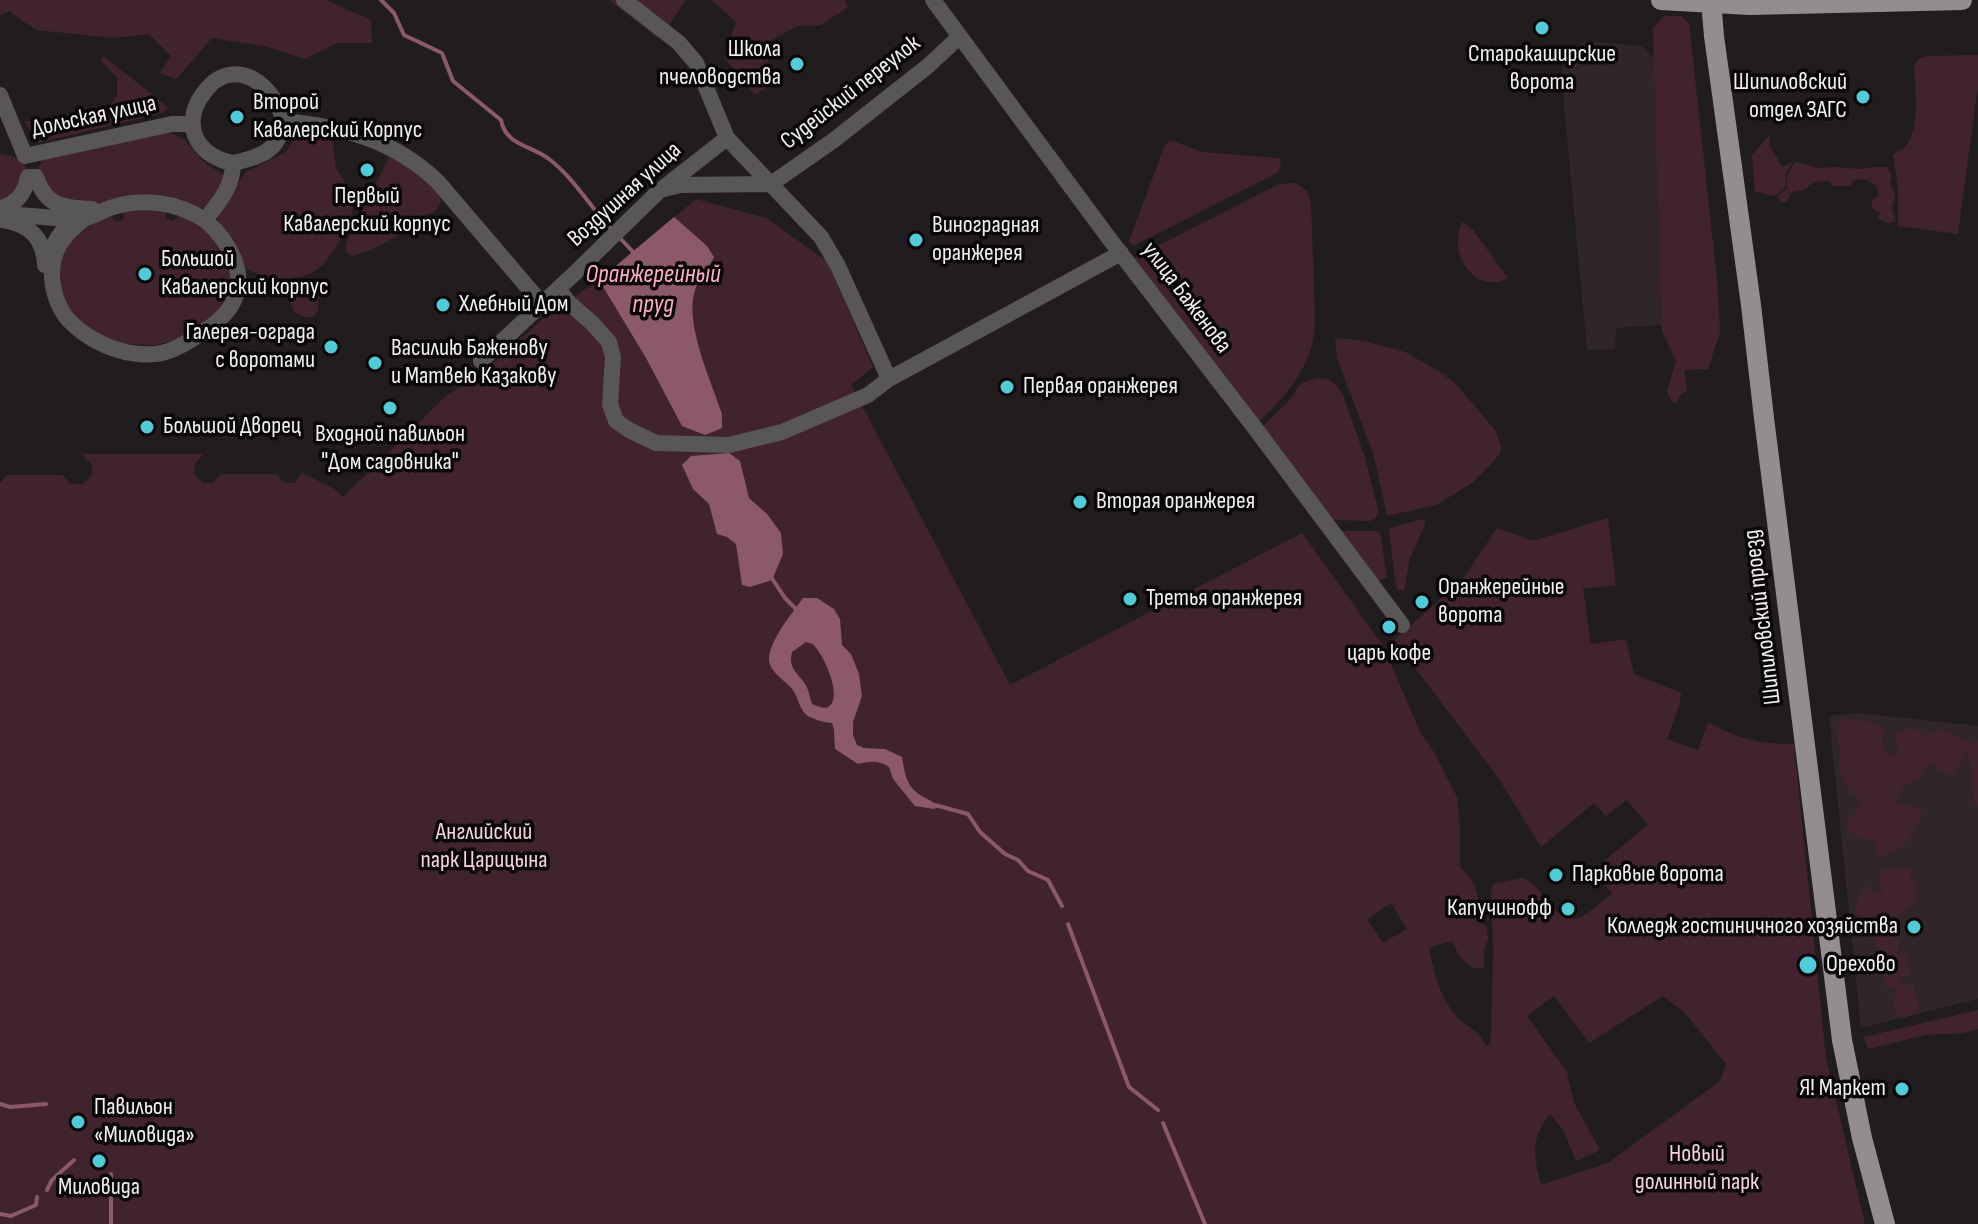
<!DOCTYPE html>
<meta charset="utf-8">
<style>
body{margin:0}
canvas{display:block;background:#211c1e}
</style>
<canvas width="1978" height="1224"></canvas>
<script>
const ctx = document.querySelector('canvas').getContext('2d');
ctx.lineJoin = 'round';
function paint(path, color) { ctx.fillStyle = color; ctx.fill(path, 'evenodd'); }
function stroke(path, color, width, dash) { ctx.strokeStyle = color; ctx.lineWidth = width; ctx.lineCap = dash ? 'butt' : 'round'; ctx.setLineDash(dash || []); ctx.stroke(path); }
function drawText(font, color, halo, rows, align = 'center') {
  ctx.font = font + ' "Sofia Sans Condensed",sans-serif'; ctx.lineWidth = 7; ctx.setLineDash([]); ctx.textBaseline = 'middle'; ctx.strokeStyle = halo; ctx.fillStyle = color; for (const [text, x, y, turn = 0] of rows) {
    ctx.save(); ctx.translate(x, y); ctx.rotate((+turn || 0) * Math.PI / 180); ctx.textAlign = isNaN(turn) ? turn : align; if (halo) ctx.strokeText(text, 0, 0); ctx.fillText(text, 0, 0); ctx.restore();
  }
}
paint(new Path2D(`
 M 1585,41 L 1642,46 L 1666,72 L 1704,322 L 1616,328 L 1615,349 L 1587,350 L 1561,73 L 1568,54 Z
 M 1858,713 L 1978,726 L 1978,999 L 1861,1028 L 1829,716 Z`), '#302528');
paint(new Path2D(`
 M 0,0 L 325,0 L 371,20 L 372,43 L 337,43 L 305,59 L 268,47 L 212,38 L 176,79 L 160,73 L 171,56 L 149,34 L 114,38 L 36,30 L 9,11 L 0,16 Z
 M 609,0 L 686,0 L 659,39 Z
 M 711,0 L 845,0 L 848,7 L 821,25 L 797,26 L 765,44 L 773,83 L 755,95 L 724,57 L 736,22 Z
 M 1664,16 L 1681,16 L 1689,23 L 1717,279 L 1720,332 L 1708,369 L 1684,370 L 1687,390 L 1680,396 L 1676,404 L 1671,400 L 1667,391 L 1676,361 L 1662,331 L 1653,28 Z
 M 1978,55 L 1978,86 L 1958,234 L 1898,226 L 1898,190 L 1893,154 C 1896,152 1901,151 1904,148 C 1921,132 1915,87 1914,65 L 1919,59 L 1927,56 Z
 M 103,56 L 168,107 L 163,113 L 38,143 L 24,121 L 84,122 L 103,114 L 117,96 L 117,77 L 101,61 Z
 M 305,127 L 328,134 L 332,139 L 336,168 L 350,191 L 353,206 L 351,217 L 339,242 L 323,265 L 312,273 L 300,277 L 274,280 L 248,270 L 219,225 L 217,216 L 223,204 L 246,172 L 286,152 L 297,134 Z
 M 170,132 L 185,140 L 205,163 L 224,175 L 226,180 L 207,208 L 56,204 L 37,170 L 43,160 Z
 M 1770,135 L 1769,144 L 1782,167 L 1794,161 L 1786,173 L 1786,186 L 1775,196 L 1755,192 L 1752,155 Z
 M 1170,140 L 1202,152 L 1278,158 L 1281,160 L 1279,172 L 1133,246 L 1129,241 L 1165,145 Z
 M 0,154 L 22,159 L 27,170 L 28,177 L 0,208 Z
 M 390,155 L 399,159 L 440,194 L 441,201 L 437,209 C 410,226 383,249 352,256 L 346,252 L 346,244 Z
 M 1795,162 L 1820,168 L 1833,167 L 1860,169 L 1872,167 L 1887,167 L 1892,176 L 1890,183 L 1895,195 L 1892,208 L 1895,221 L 1889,223 L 1878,219 L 1880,213 L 1871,207 L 1873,199 L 1879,195 L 1877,186 L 1865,179 L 1854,180 L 1850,186 L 1833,186 L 1830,181 L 1813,182 L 1804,190 L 1792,192 L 1786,202 L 1782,203 L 1777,197 L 1787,188 L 1787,175 Z
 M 1296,183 L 1307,191 L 1311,203 C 1312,230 1313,257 1314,285 C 1314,301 1316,318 1314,335 C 1309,370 1282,401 1257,423 L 1134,258 L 1279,184 Z
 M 696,199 L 766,218 L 828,262 L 873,367 L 851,385 L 1010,685 L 1302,533 L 1384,647 L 1420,732 L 1434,752 L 1457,797 L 1460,828 L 1460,867 C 1479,883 1478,897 1480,921 L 1487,928 L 1488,939 L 1484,951 L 1484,968 L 1473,968 L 1460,957 L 1452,941 L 1429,948 C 1434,973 1441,1001 1459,1019 C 1472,1031 1477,1028 1486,1046 L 1490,1044 L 1491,1035 L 1493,951 L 1491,889 L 1495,883 L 1524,878 C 1528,881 1532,883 1535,886 C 1546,897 1561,926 1581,917 C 1589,914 1604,899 1612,894 L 1593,870 L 1648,825 L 1627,800 L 1606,816 L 1594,803 L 1541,847 L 1499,779 L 1394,640 L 1462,580 L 1497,528 L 1533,541 L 1608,518 L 1616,585 L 1583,589 L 1591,644 L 1626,639 L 1634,674 L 1681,693 L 1680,703 L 1667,739 L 1698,750 L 1708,722 C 1735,738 1763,745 1794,744 L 1826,1058 L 1865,1224 L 0,1224 L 0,483 L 7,475 L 62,475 L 71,484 L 83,484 L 92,474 L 92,465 L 82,454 L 203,454 L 195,464 L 194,474 L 203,483 L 213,483 L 221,474 L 276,474 L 285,483 L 294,483 L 302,473 L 333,488 L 343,497 L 447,395 L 478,377 L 545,317 L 599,280 ZM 1391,903 L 1407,929 L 1383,943 L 1367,919 ZM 1554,996 L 1589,1043 L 1663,996 L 1684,1012 L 1726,1064 L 1720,1081 L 1608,1163 L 1541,1185 C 1534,1156 1530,1139 1550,1114 L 1564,1131 L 1576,1161 L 1600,1150 L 1574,1103 L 1567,1072 L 1527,1016 Z
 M 166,209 L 166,218 L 171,221 L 176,219 L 179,212 L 193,218 L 228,251 L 231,273 L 227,299 L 218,313 L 182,339 L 156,345 L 127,344 L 110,340 L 94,332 L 66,308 L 58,285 L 58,272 L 63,251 L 68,249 L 68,244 L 81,231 L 111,214 L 114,220 L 120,222 L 124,218 L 123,210 Z
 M 1462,221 L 1473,230 L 1508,278 C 1504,280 1500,282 1496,282 C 1476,285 1460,265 1458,247 C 1457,238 1460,230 1462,221 Z
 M 313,288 L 319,294 L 318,311 L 312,317 L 305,317 L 294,312 L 290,301 C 294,291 303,288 313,288 Z
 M 1341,338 L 1368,342 L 1405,352 L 1440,372 L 1456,384 L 1495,430 L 1501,446 L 1500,453 L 1492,463 L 1472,483 L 1436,505 L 1387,516 L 1374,456 L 1337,358 L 1335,340 Z
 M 1318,378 L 1330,380 L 1336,385 L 1343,395 L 1365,458 L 1378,510 L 1376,518 L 1370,521 L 1329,520 L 1260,429 L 1289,401 L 1301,383 Z
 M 1423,519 L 1426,522 L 1410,558 L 1404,591 L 1401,590 L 1398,591 L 1395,580 L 1389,530 L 1393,527 Z
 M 1338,531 L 1376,531 L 1380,533 L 1387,577 L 1377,582 Z
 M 1843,718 C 1856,721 1873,719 1884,727 L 1882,741 L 1886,753 L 1898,757 L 1896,736 L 1911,726 L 1927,737 L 1943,728 L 1970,743 L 1978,742 L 1978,806 L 1975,807 L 1968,749 L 1961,764 L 1950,776 L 1929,763 L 1921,779 L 1904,785 L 1895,803 L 1921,808 L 1921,820 L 1915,826 L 1908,841 L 1894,852 L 1876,859 L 1877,847 L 1875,839 L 1865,841 L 1851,833 L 1845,824 L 1854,814 L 1861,800 L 1849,792 L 1839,770 L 1840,748 L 1836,728 Z
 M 1901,866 L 1913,867 L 1910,878 L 1917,887 L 1918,899 L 1905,912 L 1887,917 L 1889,927 L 1896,931 L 1899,940 L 1898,952 L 1906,955 L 1910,964 L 1910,977 L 1897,977 L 1902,984 L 1914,984 L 1915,996 L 1919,1003 L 1917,1013 L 1903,1018 L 1894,1011 L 1895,990 L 1885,987 L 1882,976 L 1885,965 C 1875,953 1874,943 1876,928 L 1866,922 L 1855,912 L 1859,895 L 1869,883 L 1873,893 L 1884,892 L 1878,884 L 1881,871 Z
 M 1978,1010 L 1978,1029 L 1964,1033 L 1926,1035 L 1868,1049 L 1864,1037 Z`), '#40232e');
paint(new Path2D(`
 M 674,217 L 707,246 L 714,257 C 709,268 698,279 695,290 C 684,323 711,381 722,414 L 722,428 L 705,435 L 682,426 L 646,358 L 599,280 Z
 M 729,453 L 740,461 L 749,498 L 767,514 L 781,533 L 783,554 L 772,580 L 750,587 L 742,585 L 736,544 L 727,537 L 717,534 L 709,504 L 693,489 L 682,465 L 691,456 Z
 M 803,598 L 817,598 L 834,609 L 840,619 L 842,645 L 851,654 L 859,674 L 862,696 L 853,722 L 853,735 L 857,745 L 864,748 L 885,749 L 902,757 C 905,774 906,787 922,796 C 929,800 933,801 938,807 L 934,809 L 915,806 L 893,779 L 889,767 C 878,760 870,761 858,764 L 835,749 L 834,730 L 832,723 C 824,723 814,719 808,716 C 799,710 798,696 792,689 C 785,680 769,672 769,659 C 769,641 793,612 803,598 ZM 806,642 C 808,643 810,643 812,644 C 823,651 847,704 825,708 C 823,708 814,705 812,704 C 810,698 809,690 805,684 C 797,672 788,668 792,652 Z`), '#8c586b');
stroke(new Path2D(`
 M 381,0 L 394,13 L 404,35 L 442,53 L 453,81 L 501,120 C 506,146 531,145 549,159 C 574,178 591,208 613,231
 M 619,237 L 635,254
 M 771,577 L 785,598 L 798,611
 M 935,805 L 968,814 L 980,832 L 1005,854 L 1018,860 L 1028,871 L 1048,880 L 1062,906
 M 1068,924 L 1129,1087 L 1158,1110
 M 0,1104 L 10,1107 L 46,1104
 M 1163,1123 L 1205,1224
 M 111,1174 L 111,1224
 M 47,1190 L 52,1180 L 74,1160
 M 0,1214 L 11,1216 L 36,1205 L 37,1197`), '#8c586b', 4);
stroke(new Path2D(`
 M 624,0 L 679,43 L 696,63 L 727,138 L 821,237 L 838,266 L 889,379
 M 933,0 L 1108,237 L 1255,428 L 1402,625
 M 0,95 L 25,156 L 172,124 L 192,124
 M 233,163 C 194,156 180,121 206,90 C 207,89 214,81 215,81 C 246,60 276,92 284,121
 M 28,177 L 36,177 C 46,207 64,208 92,209 C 63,227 57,233 45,265 C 44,239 30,224 3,220 L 1,208 C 17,204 25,193 28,177 Z
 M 660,190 L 680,185 L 771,184 L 834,140 L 928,66 L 959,37
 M 0,214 C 27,214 54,220 81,219 C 91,218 101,211 110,208 C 142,197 177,202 205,220 C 219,202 233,187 233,163 C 261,157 279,151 284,121 C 343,127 393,139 438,182 L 542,304
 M 84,219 C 61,236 48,256 53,286 C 58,312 69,324 91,338 C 110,349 133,356 155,354 C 169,353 183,345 194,338 C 208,329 222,320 231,306 C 250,275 229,241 205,220
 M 558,289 L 569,303 L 592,323 L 609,342 L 613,357 L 610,404 L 616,421 L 629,430 L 656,443 L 729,445 L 782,432 L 868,395 L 889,379 L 1121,253
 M 481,361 L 576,272 L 658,192 L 727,138`), '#585656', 16);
stroke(new Path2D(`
 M 1661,0 L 1750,5 L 1962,0
 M 1711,0 L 1714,36 L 1751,305 L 1764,418 L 1842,1040 L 1862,1138 L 1885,1224`), '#938d8f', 20);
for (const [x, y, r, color] of [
 [1542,28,8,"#52cbd9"],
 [797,64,8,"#52cbd9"],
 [1863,97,8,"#52cbd9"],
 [237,117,8,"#52cbd9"],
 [367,170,8,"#52cbd9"],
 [916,240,8,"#52cbd9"],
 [145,274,8,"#52cbd9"],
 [443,305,8,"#52cbd9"],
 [331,347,8,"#52cbd9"],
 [375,363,8,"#52cbd9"],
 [1007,387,8,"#52cbd9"],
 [390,408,8,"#52cbd9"],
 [147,427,8,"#52cbd9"],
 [1080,502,8,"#52cbd9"],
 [1130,599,8,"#52cbd9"],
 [1422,602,8,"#52cbd9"],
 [1389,627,8,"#52cbd9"],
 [1556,875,8,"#52cbd9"],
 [1568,909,8,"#52cbd9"],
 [1914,927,8,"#52cbd9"],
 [1808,965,10,"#52cbd9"],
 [1902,1089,8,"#52cbd9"],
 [78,1122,8,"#52cbd9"],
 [99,1161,8,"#52cbd9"]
]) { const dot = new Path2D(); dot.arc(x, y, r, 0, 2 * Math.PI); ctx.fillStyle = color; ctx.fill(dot); stroke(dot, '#090708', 3); }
drawText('24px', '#f3f0f1', '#090708', [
 ["Школа",781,50,"right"],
 ["пчеловодства",781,78,"right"],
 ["Старокаширские",1542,55,"center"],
 ["ворота",1542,83,"center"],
 ["Шипиловский",1847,83,"right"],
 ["отдел ЗАГС",1847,111,"right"],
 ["Второй",253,103],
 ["Кавалерский Корпус",253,131],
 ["Первый",367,197,"center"],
 ["Кавалерский корпус",367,225,"center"],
 ["Виноградная",932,226],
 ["оранжерея",932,254],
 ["Большой",161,260],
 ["Кавалерский корпус",161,288],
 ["Хлебный Дом",459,305],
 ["Галерея-ограда",315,333,"right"],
 ["с воротами",315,361,"right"],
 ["Василию Баженову",391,349],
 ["и Матвею Казакову",391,377],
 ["Первая оранжерея",1023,387],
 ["Большой Дворец",163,427],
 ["Входной павильон",390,435,"center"],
 ["\"Дом садовника\"",390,463,"center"],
 ["Вторая оранжерея",1096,502],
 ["Оранжерейные",1438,588],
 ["ворота",1438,616],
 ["Третья оранжерея",1146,599],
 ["царь кофе",1389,654,"center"],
 ["Парковые ворота",1572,875],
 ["Капучинофф",1552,909,"right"],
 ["Колледж гостиничного хозяйcтва",1898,927,"right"],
 ["Орехово",1826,965],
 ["Я! Маркет",1886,1089,"right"],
 ["Павильон",94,1108],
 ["«Миловида»",94,1136],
 ["Миловида",99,1188,"center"]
], 'left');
drawText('24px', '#f3f0f1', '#090708', [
 ["Судейский переулок",851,93,-38],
 ["Дольская улица",94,117,-12],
 ["Воздушная улица",625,195,-42],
 ["улица Баженова",1186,298,53],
 ["Шипиловский проезд",1763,617,-97]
]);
drawText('24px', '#f6d4df', '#090708', [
 ["Английский",484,833],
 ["парк Царицына",484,861],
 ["Новый",1697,1155],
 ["долинный парк",1697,1183]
]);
drawText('italic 26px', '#ffadcb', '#090708', [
 ["Оранжерейный",653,275],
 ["пруд",653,305]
]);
</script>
